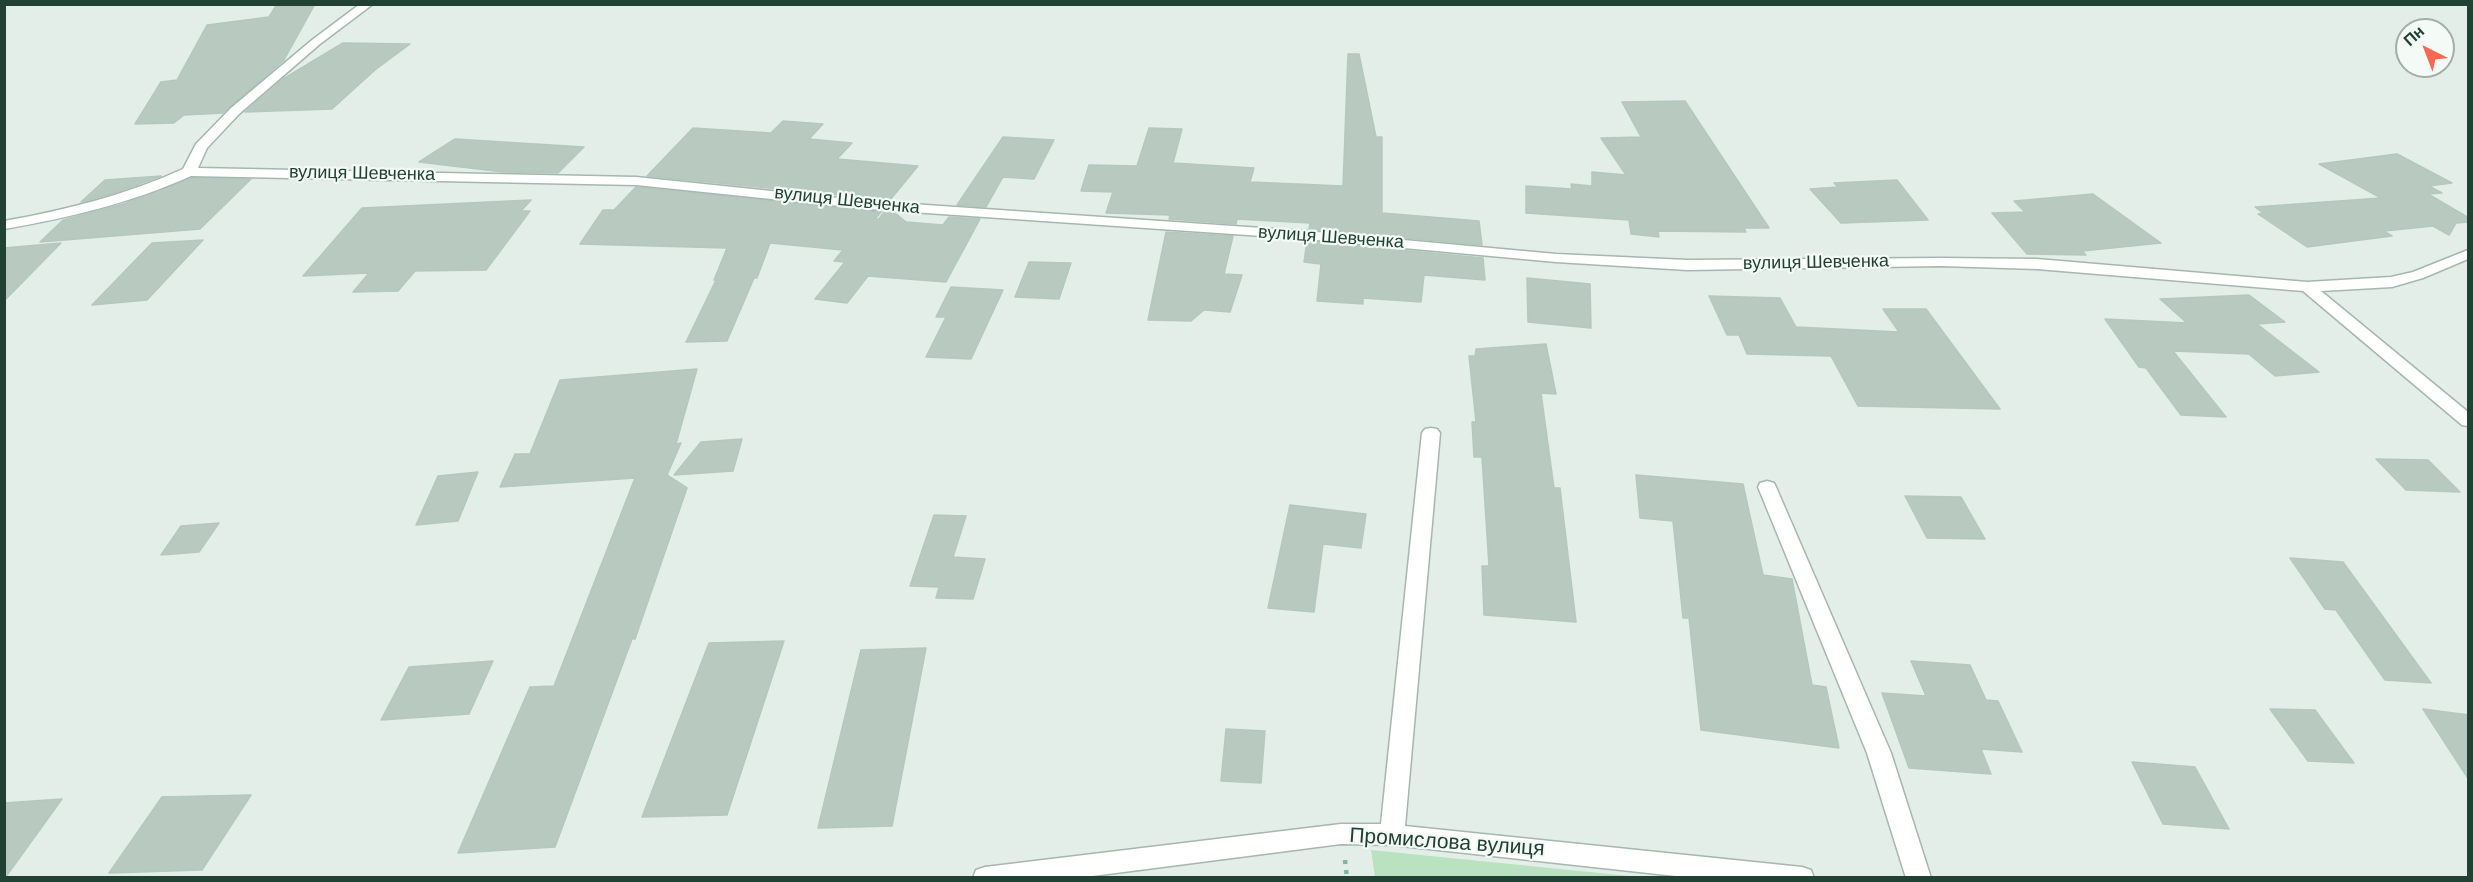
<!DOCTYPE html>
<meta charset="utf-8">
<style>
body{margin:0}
#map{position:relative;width:2473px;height:882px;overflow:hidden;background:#e3eee8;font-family:"DM Sans",sans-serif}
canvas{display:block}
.frame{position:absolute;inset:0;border:6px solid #214134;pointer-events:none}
.north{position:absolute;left:2395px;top:18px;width:60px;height:60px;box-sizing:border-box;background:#f4faf6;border:2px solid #a0b0a8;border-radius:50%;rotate:318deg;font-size:16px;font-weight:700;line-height:24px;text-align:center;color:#214134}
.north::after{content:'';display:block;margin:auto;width:21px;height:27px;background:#fc6753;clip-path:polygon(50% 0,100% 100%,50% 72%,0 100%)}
</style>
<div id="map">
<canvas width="2473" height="882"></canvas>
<div class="frame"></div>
<div class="north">Пн</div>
</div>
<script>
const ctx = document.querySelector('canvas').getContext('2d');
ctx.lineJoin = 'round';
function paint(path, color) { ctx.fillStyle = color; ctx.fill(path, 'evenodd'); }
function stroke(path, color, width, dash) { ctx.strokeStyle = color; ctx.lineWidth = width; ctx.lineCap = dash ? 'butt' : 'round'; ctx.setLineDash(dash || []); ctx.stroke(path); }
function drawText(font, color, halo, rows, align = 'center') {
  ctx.font = font + ' "DM Sans",sans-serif'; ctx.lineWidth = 4.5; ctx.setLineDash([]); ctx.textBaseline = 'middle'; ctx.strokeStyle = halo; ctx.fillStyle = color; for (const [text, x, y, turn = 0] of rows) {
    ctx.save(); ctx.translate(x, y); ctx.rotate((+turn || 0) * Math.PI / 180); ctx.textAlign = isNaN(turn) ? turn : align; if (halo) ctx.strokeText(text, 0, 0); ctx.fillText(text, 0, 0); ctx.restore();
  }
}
paint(new Path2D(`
 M 1371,850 L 1639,877 L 1375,877 Z`), '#bae1c0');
const building = new Path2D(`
 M 277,4 L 315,4 L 284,60 L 223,113 L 184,115 L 174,123 L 135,124 L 161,82 L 177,80 L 207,25 L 269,17 Z
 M 343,43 L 410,44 L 375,70 L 332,109 L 245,112 L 283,79 Z
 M 1348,54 L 1359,54 L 1376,137 L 1382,137 L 1382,213 L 1479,221 L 1482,245 L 1309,229 L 1310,223 L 1237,219 L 1236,224 L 1169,219 L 1170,215 L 1106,213 L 1113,192 L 1081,191 L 1089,165 L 1137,166 L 1149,128 L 1182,129 L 1173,163 L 1254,168 L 1250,182 L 1343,186 Z
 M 1685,101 L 1769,228 L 1744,228 L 1746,232 L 1658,231 L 1659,237 L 1631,234 L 1629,220 L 1526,213 L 1526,186 L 1572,189 L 1571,184 L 1592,186 L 1592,172 L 1626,175 L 1601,138 L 1641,137 L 1622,102 Z
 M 783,121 L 823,124 L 809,139 L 852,143 L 837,159 L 918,166 L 890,200 L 647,176 L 693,128 L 771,133 Z
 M 1003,137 L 1054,140 L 1034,179 L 1003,177 L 986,207 L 957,205 Z
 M 455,139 L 584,147 L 558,173 L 503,172 L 419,162 Z
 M 2397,154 L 2452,183 L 2429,186 L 2442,193 L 2428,194 L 2469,218 L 2469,222 L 2456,223 L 2449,235 L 2433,226 L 2384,231 L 2392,236 L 2307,247 L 2258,214 L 2263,213 L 2255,207 L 2381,198 L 2319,164 Z
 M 161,176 L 117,192 L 81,202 L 105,180 Z
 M 191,178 L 251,179 L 200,229 L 40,242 L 63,220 L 123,204 Z
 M 1897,180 L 1928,220 L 1841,223 L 1810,189 L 1838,187 L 1834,183 Z
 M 636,187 L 881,212 L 875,219 L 879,219 L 884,212 L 895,213 L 906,222 L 943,225 L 949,217 L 980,219 L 946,282 L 868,276 L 847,303 L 815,299 L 845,262 L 834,261 L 843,250 L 770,243 L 757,278 L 754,278 L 727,341 L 686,342 L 716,280 L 714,280 L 727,248 L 580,244 L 603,210 L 614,210 Z
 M 2093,194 L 2161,243 L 2082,251 L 2086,255 L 2027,254 L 1992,213 L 2025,212 L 2014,201 Z
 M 531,200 L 521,211 L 530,211 L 486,270 L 415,271 L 398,291 L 353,292 L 369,273 L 303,276 L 362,208 Z
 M 1166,232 L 1233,236 L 1224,274 L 1242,275 L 1230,312 L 1204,310 L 1191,321 L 1148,320 Z
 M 203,240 L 147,300 L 92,305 L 152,243 Z
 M 1307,241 L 1483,258 L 1485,280 L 1424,275 L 1421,302 L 1363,298 L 1363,304 L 1317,301 L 1321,264 L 1304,262 Z
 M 61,243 L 4,301 L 4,248 Z
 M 1029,262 L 1071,263 L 1059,299 L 1015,297 Z
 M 1527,278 L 1590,284 L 1591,328 L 1528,322 Z
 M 951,287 L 1003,290 L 971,359 L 926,357 L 946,317 L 936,317 Z
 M 2249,295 L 2285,322 L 2257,324 L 2319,372 L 2275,376 L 2249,354 L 2173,351 L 2226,417 L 2181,415 L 2146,368 L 2139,367 L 2105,319 L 2187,323 L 2160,299 Z
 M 1709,296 L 1780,298 L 1796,327 L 1899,332 L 1883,309 L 1926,309 L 2000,409 L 1858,406 L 1831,356 L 1747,354 L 1739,335 L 1727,335 Z
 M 1546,344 L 1556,394 L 1541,393 L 1554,488 L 1560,488 L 1576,622 L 1484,615 L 1482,566 L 1489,566 L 1482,457 L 1474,457 L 1472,422 L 1476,422 L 1469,356 L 1475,356 L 1476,349 Z
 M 697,369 L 676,444 L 681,443 L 667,475 L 687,488 L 635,639 L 632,639 L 555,847 L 458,853 L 530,687 L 554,686 L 635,478 L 500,487 L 515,454 L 530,454 L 560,380 Z
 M 742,439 L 733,471 L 674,475 L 701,442 Z
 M 2376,459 L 2428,460 L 2460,492 L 2406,490 Z
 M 478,472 L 458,521 L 416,525 L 438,476 Z
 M 1636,475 L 1743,484 L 1763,575 L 1792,579 L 1812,685 L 1826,687 L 1839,748 L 1701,730 L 1689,618 L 1683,618 L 1673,521 L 1640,518 Z
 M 1905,496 L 1961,497 L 1985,539 L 1927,538 Z
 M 1290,505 L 1366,514 L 1361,548 L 1323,544 L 1314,612 L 1268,608 Z
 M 934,515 L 966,516 L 953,557 L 985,559 L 973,599 L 936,598 L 939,587 L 910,586 Z
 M 219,523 L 199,552 L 161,555 L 181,526 Z
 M 2290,558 L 2343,562 L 2431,683 L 2385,680 L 2336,610 L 2325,609 Z
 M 784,641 L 727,815 L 642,817 L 709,643 Z
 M 926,648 L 892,826 L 818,828 L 861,650 Z
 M 493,661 L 469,714 L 381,720 L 409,667 Z
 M 1911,661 L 1970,665 L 1986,700 L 1998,701 L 2022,752 L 1981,749 L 1991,774 L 1909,768 L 1882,693 L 1926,696 Z
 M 2270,709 L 2315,710 L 2354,763 L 2308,761 Z
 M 2423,709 L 2469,715 L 2469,780 Z
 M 1226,729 L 1265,731 L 1261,783 L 1221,781 Z
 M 2132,762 L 2195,767 L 2229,829 L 2163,824 Z
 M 251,795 L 202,870 L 109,873 L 162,797 Z
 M 62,799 L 5,878 L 4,878 L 4,803 Z`);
paint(building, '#b8c9c0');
stroke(building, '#b5c8be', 1.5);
const minor = new Path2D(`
 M 360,4 L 373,4 L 320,44 L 239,114 L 207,148 L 198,168 L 636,177 L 868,201 L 1306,231 L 1556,254 L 1687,260 L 1941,258 L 2037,259 L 2307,282 L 2391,277 L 2413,272 L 2468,250 L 2468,259 L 2423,278 L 2392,287 L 2321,291 L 2468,412 L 2468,426 L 2462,425 L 2303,291 L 2037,269 L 1941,266 L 1687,270 L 1556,262 L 1306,239 L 868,209 L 636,185 L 191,176 C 131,203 69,218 4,229 L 4,221 C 66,210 126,195 183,169 L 196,144 L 231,108 L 312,40 Z
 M 1431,428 L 1437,429 L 1440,433 L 1405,826 L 1802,867 L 1811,870 L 1814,878 L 1694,878 L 1392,845 L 1341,844 L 1077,878 L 973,878 L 976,870 L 985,867 L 1341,824 L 1381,824 L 1422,433 L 1425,429 Z
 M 1767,481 L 1774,483 L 1776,487 L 1891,753 L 1931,878 L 1906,878 L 1867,753 L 1758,487 L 1760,483 Z`);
stroke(minor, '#a5b7ae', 3);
stroke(new Path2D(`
 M 1345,860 L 1347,878`), '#81b49e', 4.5, [4, 6]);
paint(minor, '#fff');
drawText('18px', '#214134', '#f4faf6', [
 ["вулиця Шевченка",362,174,1],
 ["вулиця Шевченка",847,201,6],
 ["вулиця Шевченка",1331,238,4],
 ["вулиця Шевченка",1816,263,-1]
]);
drawText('21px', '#214134', '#f4faf6', [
 ["Промислова вулиця",1447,843,4]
]);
</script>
